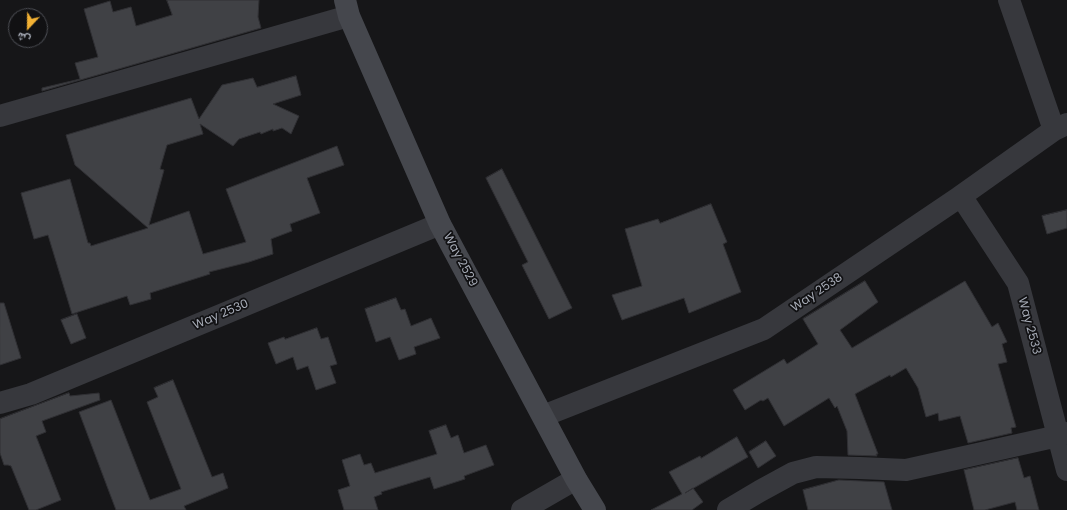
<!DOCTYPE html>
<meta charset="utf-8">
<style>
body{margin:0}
#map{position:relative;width:1067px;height:510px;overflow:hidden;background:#161618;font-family:Poppins,Vazirmatn,sans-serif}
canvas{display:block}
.north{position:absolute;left:8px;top:8px;width:40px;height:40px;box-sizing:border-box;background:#111113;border:1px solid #4d4f55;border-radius:50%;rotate:202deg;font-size:11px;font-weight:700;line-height:16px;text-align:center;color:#a8adb8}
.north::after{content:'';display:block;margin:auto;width:14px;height:18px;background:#f2b134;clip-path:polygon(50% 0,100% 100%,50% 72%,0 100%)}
</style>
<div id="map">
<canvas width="1067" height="510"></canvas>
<div class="north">ش</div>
</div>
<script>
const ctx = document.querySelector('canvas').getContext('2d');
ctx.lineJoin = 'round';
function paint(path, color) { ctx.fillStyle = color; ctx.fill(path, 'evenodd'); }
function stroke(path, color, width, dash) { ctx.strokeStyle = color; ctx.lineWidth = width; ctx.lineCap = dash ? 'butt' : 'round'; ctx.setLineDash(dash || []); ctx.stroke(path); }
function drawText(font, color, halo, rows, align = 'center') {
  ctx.font = font + ' Poppins,sans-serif'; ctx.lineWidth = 3.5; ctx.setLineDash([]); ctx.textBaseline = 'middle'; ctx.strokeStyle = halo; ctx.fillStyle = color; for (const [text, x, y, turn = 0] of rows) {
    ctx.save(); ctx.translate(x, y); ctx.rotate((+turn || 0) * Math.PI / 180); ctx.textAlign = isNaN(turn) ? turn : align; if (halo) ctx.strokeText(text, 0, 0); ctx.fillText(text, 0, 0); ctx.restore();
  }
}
const building = new Path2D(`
 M 167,0 L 259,0 L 258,17 L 261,28 L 42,91 L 42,88 L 80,79 L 75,63 L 98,57 L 84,9 L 110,1 L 113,12 L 131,7 L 136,26 L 172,15 Z
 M 296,76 L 301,95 L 273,104 L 299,116 L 291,134 L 282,128 L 273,131 L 273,129 L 261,134 L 260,132 L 239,139 L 233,146 L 200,124 L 203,134 L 167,145 L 160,169 L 164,170 L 149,225 L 189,211 L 203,254 L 246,242 L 226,189 L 337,146 L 344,165 L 307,178 L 320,213 L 290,224 L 292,231 L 271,239 L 273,254 L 249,262 L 209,272 L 210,274 L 150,293 L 151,299 L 130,305 L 127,296 L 72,314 L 48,235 L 34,239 L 21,193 L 70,179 L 88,243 L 90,243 L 91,246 L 148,228 L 75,165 L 66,135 L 191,98 L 199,119 L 222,85 L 253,78 L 257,87 Z
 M 502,169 L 572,308 L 549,319 L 522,265 L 528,262 L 486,178 Z
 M 711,204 L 727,242 L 723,244 L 741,292 L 689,313 L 684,298 L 622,320 L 612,295 L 642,286 L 625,229 L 658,219 L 660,223 Z
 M 1067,210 L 1067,228 L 1047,234 L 1042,216 Z
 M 865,281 L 878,302 L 840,330 L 852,348 L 965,281 L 992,327 L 998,323 L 1007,342 L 1002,344 L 1007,362 L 998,364 L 1016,427 L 1011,428 L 1012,433 L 968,443 L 960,416 L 939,421 L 938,413 L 926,417 L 918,388 L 906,368 L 891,377 L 890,375 L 855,394 L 878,454 L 876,454 L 877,456 L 848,455 L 847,431 L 837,406 L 835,408 L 829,398 L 784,426 L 768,398 L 763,401 L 761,400 L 745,410 L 733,390 L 784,359 L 787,364 L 818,344 L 803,319 Z
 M 396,298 L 401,310 L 405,309 L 411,326 L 431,318 L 440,338 L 414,347 L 416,354 L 399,360 L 390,337 L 376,342 L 365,309 Z
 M 0,303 L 4,303 L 21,358 L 0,365 Z
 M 77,314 L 86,338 L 71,344 L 61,320 Z
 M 317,328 L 321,339 L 328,337 L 337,364 L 330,366 L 336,383 L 316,390 L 308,366 L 297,370 L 293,357 L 276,364 L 268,343 L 284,337 L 285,339 Z
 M 173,380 L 212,477 L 223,473 L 228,488 L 184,506 L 186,510 L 116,510 L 79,412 L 111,400 L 150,500 L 181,489 L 147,402 L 158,397 L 154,388 Z
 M 69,393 L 70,396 L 99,393 L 100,400 L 42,421 L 46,432 L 36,436 L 61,500 L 36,510 L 29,510 L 11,466 L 8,465 L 4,465 L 0,453 L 0,419 Z
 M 446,425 L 451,438 L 458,435 L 464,453 L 486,445 L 494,465 L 464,476 L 465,479 L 434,489 L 430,477 L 381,492 L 382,494 L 374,497 L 378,510 L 344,510 L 338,490 L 350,486 L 342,460 L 360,454 L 364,465 L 371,463 L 375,473 L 437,454 L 429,431 Z
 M 737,437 L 748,457 L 685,493 L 693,488 L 703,502 L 692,510 L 651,510 L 682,494 L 669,472 L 700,456 L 701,458 Z
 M 766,441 L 776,456 L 758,468 L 749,452 Z
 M 1018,458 L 1024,478 L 1030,476 L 1039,510 L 1017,510 L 1015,502 L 985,510 L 974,510 L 964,470 Z
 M 839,480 L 884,482 L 892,510 L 808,510 L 803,490 Z`);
paint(building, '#404145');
stroke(building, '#303034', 1);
stroke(new Path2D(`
 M 1009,0 L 1054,130
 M 0,116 L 349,16
 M 961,196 L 1018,283 L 1067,470
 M 0,403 L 31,394 L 440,224
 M 543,416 L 764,329 L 961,196 L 1054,130 L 1067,124
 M 522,510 L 576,479
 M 728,510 L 760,491 L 793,473 L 816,467 L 860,468 L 906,470 L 1058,436 L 1067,433`), '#37383d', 22);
stroke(new Path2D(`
 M 345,0 L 349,16 L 440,224 L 576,479 L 595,510`), '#45474d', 22);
drawText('12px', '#a8adb8', '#111113', [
 ["Way 2529",460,260,62],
 ["Way 2538",817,293,-34],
 ["Way 2530",221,315,-23],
 ["Way 2533",1029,326,75]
]);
</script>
